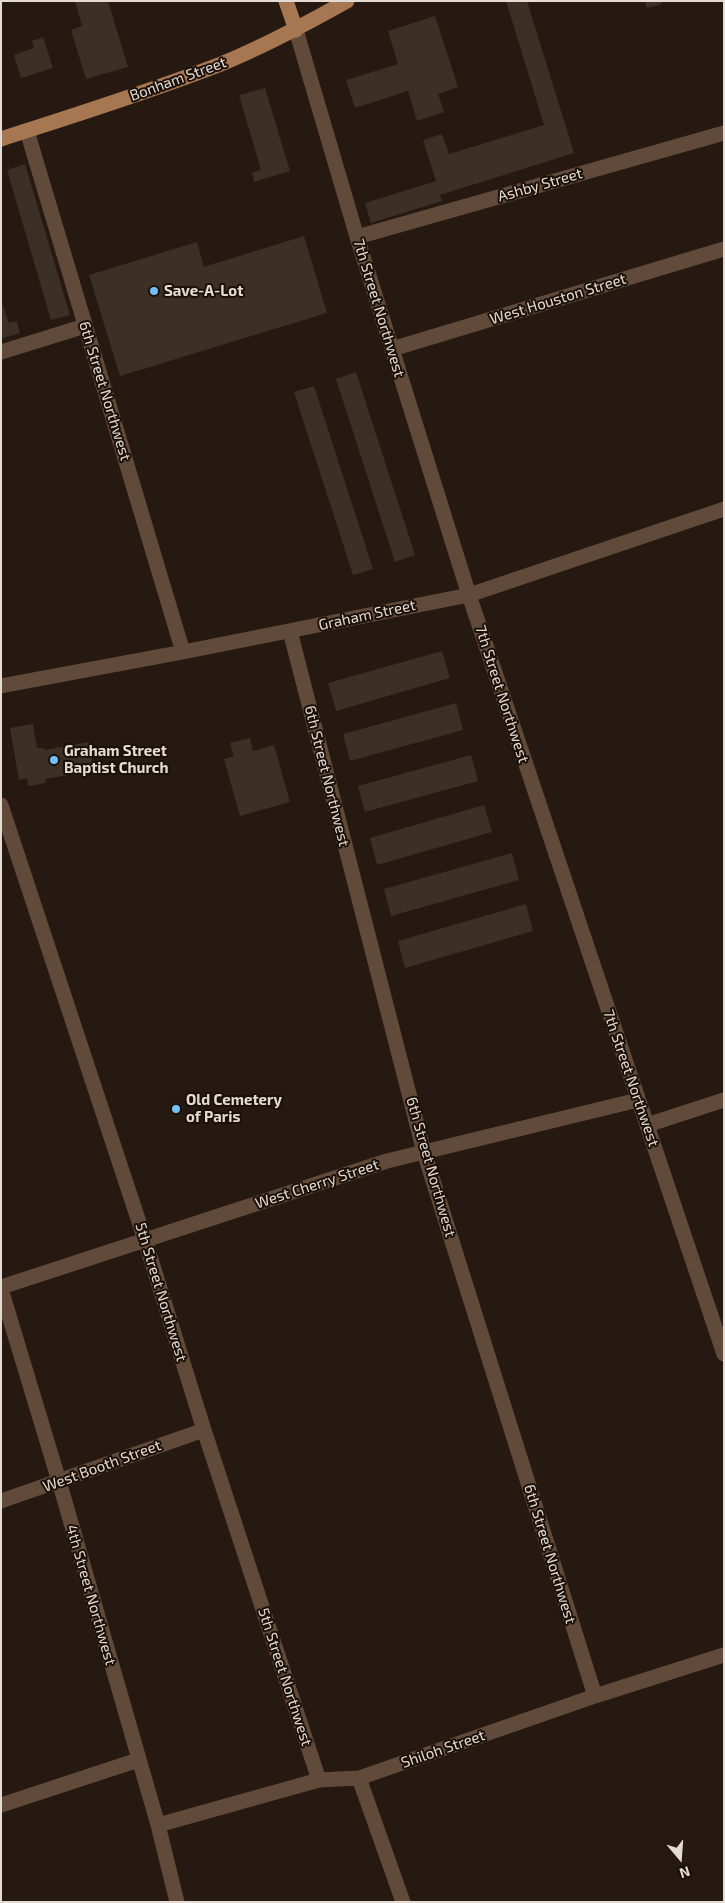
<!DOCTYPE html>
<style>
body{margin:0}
#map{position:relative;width:725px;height:1903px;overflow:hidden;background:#251911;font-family:"Exo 2",sans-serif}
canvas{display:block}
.frame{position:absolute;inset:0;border:2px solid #e4dbd5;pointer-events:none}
.north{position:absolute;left:655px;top:1833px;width:50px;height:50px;-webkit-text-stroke:4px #1b1008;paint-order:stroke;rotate:162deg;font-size:14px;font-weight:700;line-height:20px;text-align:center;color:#e4dbd5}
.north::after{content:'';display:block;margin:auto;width:18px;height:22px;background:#e4dbd5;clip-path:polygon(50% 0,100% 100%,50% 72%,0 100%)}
</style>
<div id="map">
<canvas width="725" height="1903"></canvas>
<div class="frame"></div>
<div class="north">N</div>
</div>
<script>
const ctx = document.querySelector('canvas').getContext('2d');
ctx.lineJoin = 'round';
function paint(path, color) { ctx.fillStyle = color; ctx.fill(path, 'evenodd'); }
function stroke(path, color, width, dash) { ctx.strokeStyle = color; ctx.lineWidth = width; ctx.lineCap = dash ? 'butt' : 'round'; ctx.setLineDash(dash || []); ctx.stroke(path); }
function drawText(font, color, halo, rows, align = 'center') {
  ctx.font = font + ' "Exo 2",sans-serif'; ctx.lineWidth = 4; ctx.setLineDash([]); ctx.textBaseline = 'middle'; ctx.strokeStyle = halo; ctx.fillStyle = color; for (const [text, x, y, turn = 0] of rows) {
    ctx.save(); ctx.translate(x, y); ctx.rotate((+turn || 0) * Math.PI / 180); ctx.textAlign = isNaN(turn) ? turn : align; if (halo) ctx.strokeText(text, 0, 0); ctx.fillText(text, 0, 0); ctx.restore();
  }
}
paint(new Path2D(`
 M 75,1 L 108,1 L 128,67 L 86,79 L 71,30 L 82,26 Z
 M 506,1 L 527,1 L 574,153 L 440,195 L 442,201 L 371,223 L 365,203 L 436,181 L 423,140 L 442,134 L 449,154 L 544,125 Z
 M 645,1 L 661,1 L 662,4 L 647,8 Z
 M 435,16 L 458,87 L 438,94 L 444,112 L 417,121 L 408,91 L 355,108 L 346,80 L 398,64 L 388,31 Z
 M 43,37 L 53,68 L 21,78 L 14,55 L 34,48 L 32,41 Z
 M 265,88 L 290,171 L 254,182 L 252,173 L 261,170 L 239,95 Z
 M 25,164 L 70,315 L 51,320 L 7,170 Z
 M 304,236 L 327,313 L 120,376 L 89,275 L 197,242 L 204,267 Z
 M 1,301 L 9,323 L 17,321 L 20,333 L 1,339 Z
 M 356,372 L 415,555 L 395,562 L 336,379 Z
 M 314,386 L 373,569 L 353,575 L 294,392 Z
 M 442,651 L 450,678 L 336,711 L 328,683 Z
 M 456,703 L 463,730 L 350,761 L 343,734 Z
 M 33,724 L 37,748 L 44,748 L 44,750 L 89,742 L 94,771 L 45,779 L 46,783 L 28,786 L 27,778 L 19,780 L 10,728 Z
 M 250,738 L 253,751 L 274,745 L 290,802 L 240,816 L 224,759 L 234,756 L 230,743 Z
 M 471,755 L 478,781 L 365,812 L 358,786 Z
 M 484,805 L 492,832 L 377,865 L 370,838 Z
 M 512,853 L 519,880 L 391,916 L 384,889 Z
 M 526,904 L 533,931 L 405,968 L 398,941 Z`), '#3c2f26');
stroke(new Path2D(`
 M 296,30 L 357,237 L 469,595 L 724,1354
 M 27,131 L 183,652
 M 357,237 L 724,133
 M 392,349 L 724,249
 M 1,352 L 85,326
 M 290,631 L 424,1152 L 595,1696
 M 1,686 L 183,652 L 469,595 L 724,509
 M 1,805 L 145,1240 L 204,1430 L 319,1780
 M 647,1125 L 724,1100
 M 1,1287 L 387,1161 L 638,1100
 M 1,1289 L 59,1481 L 158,1825 L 177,1902
 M 1,1501 L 204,1430
 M 359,1778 L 403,1902
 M 1,1805 L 138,1760
 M 158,1825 L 319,1780 L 359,1778 L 595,1696 L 724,1655`), '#614a39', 15);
stroke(new Path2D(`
 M 286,1 L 296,30
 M 1,139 C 75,115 149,92 221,64 C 265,46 306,24 347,1`), '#a77752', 15);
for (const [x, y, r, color] of [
 [154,291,5,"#74c0f6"],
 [54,760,5,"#74c0f6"],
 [176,1109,5,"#74c0f6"]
]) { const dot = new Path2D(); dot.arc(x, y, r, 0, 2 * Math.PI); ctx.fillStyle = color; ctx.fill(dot); stroke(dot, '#1b1008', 2); }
drawText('15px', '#e4dbd5', '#1b1008', [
 ["Bonham Street",178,79,-20],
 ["Ashby Street",540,185,-16],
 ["West Houston Street",558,299,-17],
 ["7th Street Northwest",379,308,73],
 ["6th Street Northwest",105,391,73],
 ["Graham Street",367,615,-12],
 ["7th Street Northwest",502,694,72],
 ["6th Street Northwest",327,776,76],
 ["7th Street Northwest",631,1078,71],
 ["6th Street Northwest",431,1167,74],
 ["West Cherry Street",317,1184,-18],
 ["5th Street Northwest",161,1292,73],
 ["West Booth Street",102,1466,-20],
 ["6th Street Northwest",550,1554,73],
 ["4th Street Northwest",91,1595,74],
 ["5th Street Northwest",285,1677,72],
 ["Shiloh Street",443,1749,-19]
]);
drawText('bold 15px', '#e4dbd5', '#1b1008', [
 ["Save-A-Lot",164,291],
 ["Graham Street",64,751],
 ["Baptist Church",64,768],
 ["Old Cemetery",186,1100],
 ["of Paris",186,1117]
], 'left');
</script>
